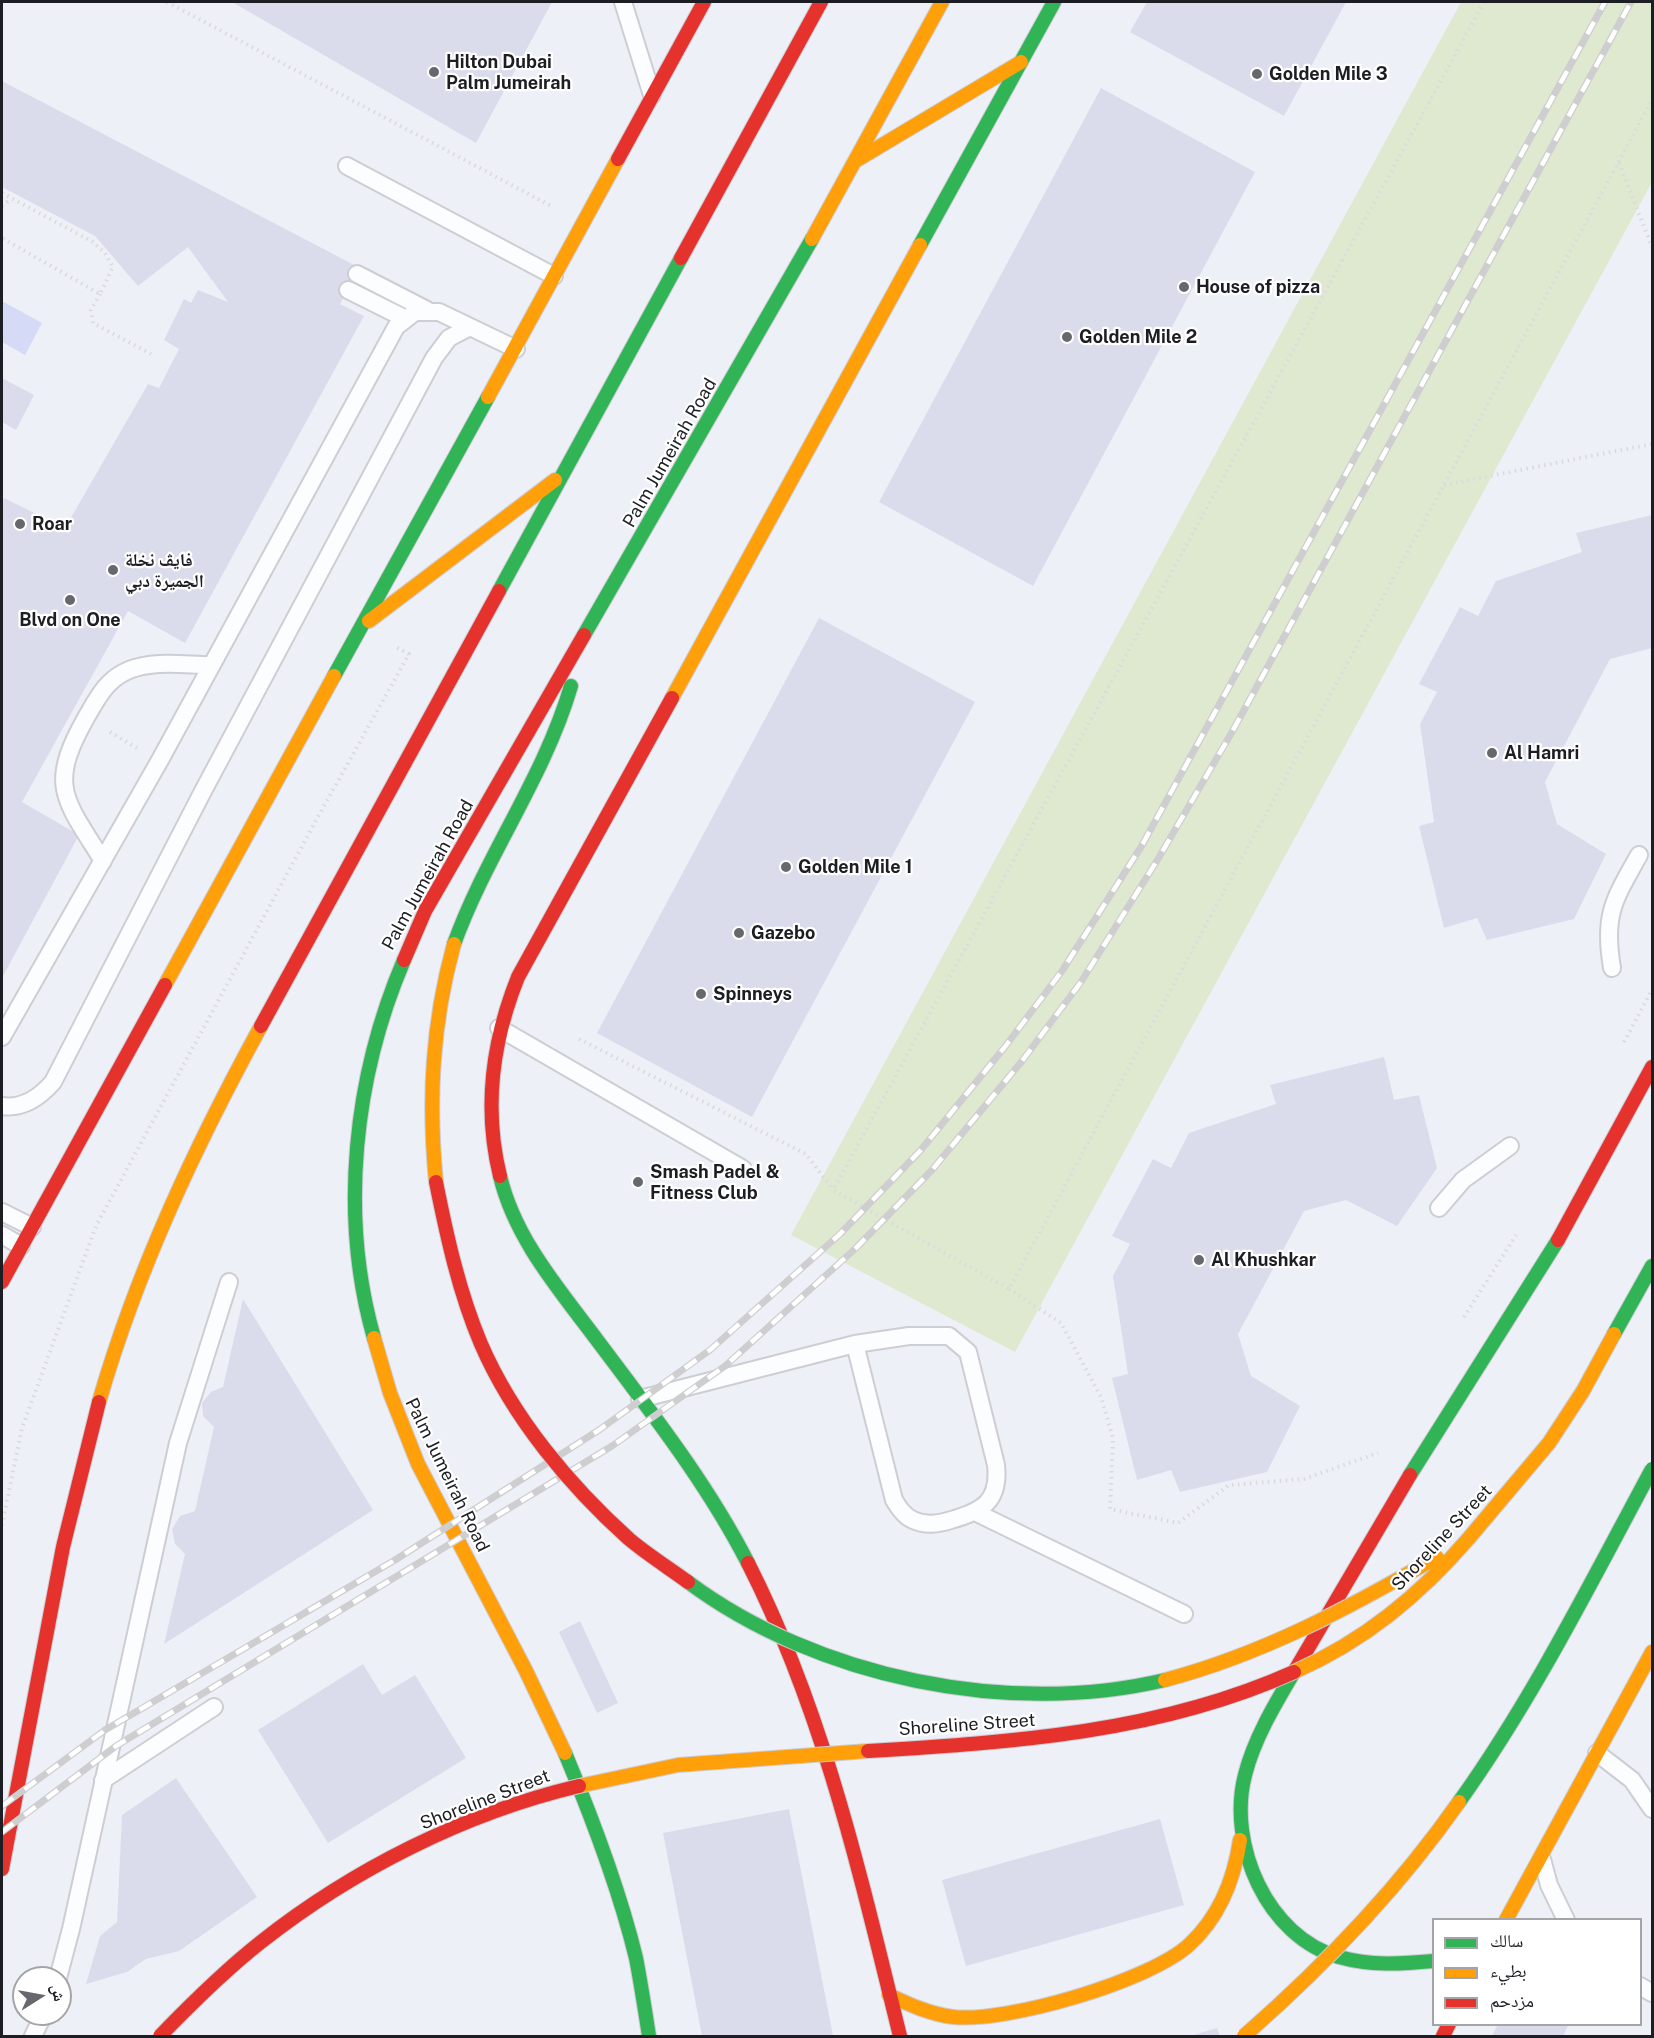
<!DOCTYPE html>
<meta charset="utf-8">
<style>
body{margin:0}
#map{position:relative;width:1654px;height:2038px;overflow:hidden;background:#eef0f8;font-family:"Public Sans","Noto Naskh Arabic",sans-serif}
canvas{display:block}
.frame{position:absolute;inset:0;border:3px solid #1d1e23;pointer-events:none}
.legend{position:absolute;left:1432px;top:1918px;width:210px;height:108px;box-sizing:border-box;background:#fff;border:2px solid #a5a5a7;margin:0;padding:8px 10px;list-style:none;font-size:18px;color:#1d1e23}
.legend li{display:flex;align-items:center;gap:12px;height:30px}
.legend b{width:30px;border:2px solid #a5a5a7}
.north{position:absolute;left:12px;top:1966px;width:60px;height:60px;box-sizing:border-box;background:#fff;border:2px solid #a5a5a7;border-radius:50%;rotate:79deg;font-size:16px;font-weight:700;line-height:24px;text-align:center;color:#1d1e23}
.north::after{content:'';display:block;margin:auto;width:21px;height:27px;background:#66686e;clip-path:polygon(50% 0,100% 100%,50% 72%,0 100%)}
</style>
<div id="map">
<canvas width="1654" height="2038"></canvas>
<div class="frame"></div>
<ul class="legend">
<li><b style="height:8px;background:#30b455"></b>سالك</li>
<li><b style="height:8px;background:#ff9f0a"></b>بطيء</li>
<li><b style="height:8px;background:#e5322d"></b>مزدحم</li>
</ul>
<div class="north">ش</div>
</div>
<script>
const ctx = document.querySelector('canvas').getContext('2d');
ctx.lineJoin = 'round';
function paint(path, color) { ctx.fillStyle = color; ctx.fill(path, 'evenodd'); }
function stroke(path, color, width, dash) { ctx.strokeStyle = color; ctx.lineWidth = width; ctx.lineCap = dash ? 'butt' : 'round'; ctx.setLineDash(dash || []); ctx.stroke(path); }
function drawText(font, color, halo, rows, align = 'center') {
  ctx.font = font + ' "Public Sans","Noto Naskh Arabic",sans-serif'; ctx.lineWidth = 4.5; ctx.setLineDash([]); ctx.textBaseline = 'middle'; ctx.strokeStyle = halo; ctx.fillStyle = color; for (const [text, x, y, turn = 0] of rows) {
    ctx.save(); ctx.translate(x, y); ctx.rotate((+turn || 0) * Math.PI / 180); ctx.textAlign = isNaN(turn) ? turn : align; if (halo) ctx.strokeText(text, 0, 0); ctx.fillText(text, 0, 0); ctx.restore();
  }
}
paint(new Path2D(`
 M 1461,2 L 1652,2 L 1652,182 L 1015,1352 L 791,1235 Z`), '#dfe9d0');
paint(new Path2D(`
 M 2,301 L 42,323 L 25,355 L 2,342 Z`), '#d5daf7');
paint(new Path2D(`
 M 232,2 L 552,2 L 476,143 Z
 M 1147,2 L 1346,2 L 1284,116 L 1130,32 Z
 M 2,81 L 360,268 L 340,304 L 364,316 L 185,643 L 128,611 L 22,802 L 79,835 L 2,978 L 2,503 L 4,498 L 65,528 L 148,384 L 159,388 L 179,349 L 164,340 L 184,299 L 191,303 L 198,290 L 228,302 L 188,247 L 138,286 L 95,236 L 2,187 Z
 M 1101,88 L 1255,172 L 1033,586 L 879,502 Z
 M 2,378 L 34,395 L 16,430 L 2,422 Z
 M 1652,515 L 1652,648 L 1610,659 L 1545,782 L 1557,824 L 1606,854 L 1574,919 L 1487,940 L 1477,918 L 1444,928 L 1419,826 L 1434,822 L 1420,724 L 1437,692 L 1419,684 L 1460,607 L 1478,616 L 1496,581 L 1582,552 L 1576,533 Z
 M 819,618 L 975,702 L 752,1117 L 597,1033 Z
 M 1384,1057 L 1394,1100 L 1419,1095 L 1437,1168 L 1397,1226 L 1346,1200 L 1304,1211 L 1238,1334 L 1251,1376 L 1300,1406 L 1267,1472 L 1180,1492 L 1171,1470 L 1137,1480 L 1112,1378 L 1128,1374 L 1113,1276 L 1130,1244 L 1112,1236 L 1153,1159 L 1171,1168 L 1189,1133 L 1276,1104 L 1270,1085 Z
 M 243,1299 L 373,1510 L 164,1644 L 185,1554 L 175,1544 L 172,1529 L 180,1516 L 195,1511 L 214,1427 L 203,1416 L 202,1403 L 211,1392 L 223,1387 Z
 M 580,1621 L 618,1703 L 597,1713 L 559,1632 Z
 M 363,1664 L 382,1695 L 415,1675 L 466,1758 L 328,1843 L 258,1730 Z
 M 176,1778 L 257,1897 L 179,1951 L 146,1959 L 127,1972 L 86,1984 L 100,1936 L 117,1922 L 122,1815 Z
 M 789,1809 L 833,2036 L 702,2036 L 663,1833 Z
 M 1160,1819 L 1184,1905 L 966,1966 L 942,1880 Z
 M 1498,2024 L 1569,2024 L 1563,2036 L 1492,2036 Z
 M 1217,2028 L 1220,2036 L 1190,2036 Z`), '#dadcec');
const lane = new Path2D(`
 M 623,2 L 652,95
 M 347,166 L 554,276
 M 357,274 L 427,310
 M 348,290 L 404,318
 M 103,861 C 64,798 47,786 87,716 C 98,697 107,679 129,670 C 154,660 185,665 211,665
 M 1612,968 C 1603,914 1614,900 1639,855
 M 499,1028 L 743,1169
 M 2,1037 L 160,760 L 396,327 L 415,312 L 439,312 L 516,349
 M 2,1106 C 23,1109 39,1098 53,1082 L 202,793 L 434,358 L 449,338 L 470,327
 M 1439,1208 L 1463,1180 L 1510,1146
 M 2,1212 L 32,1227
 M 2,1235 L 21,1246
 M 640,1399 L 855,1344 L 909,1336 L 949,1336 L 968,1352 L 996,1465 C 1000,1502 982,1511 951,1520 C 938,1524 926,1526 913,1520 C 904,1516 899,1508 894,1500 L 855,1344
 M 977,1513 L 1184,1614
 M 1597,1753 L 1632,1780 L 1652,1809
 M 103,1780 L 214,1707
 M 1542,1859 L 1549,1885 L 1566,1920
 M 58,1978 L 71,1929 L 178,1443 L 229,1282
 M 1640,1986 L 1652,1993
 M 33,2036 L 44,2014`);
const fast = new Path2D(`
 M 920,245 L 1054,2
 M 499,591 L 681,258
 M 584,635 L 812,239
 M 334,676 L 488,397
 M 454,944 C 486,855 544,778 571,686
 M 500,1176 C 515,1239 559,1289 597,1340 C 651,1412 707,1483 748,1563
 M 1614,1334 L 1652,1266
 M 374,1338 C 339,1215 354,1077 404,960
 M 1410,1475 L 1558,1240
 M 1294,1672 C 1275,1704 1254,1739 1245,1775 C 1227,1844 1267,1937 1339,1957 C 1371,1966 1401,1964 1434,1961
 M 565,1753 C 593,1820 619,1888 636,1958 C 641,1984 645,2010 649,2036`);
const slow = new Path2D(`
 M 857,160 L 1021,62
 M 812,239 L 942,2
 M 488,397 L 618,159
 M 369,621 L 555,480
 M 672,698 L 920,245
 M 165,985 L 334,676
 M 436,1182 C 428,1100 432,1024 454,944
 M 374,1338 L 390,1393 L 418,1464 L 526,1671 L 565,1753
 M 99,1402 C 137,1270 196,1145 261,1026
 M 1469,1538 L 1549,1443 L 1583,1391 L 1614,1334
 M 1506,1920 L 1652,1652
 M 889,1995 C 910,2005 930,2014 953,2017 C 1006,2023 1151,1981 1190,1944 C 1220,1916 1234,1880 1240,1840`);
const jam = new Path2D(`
 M 618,159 L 704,2
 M 681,258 L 821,2
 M 404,960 L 425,911 L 584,635
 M 261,1026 L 499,591
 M 500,1176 C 483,1107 492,1042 518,977 L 672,698
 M 1558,1240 L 1652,1067
 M 2,1282 L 165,985
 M 748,1563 C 824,1713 860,1874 900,2036
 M 1294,1672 L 1410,1475
 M 2,1869 L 63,1547 L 99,1402
 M 1443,2036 L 1449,2024`);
stroke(lane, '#cdcdd4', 20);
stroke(fast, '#cdcdd4', 16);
stroke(slow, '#cdcdd4', 16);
stroke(jam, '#cdcdd4', 16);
stroke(new Path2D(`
 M 167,2 L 553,207
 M 1484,2 L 833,1190 L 1009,1289 L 1652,100
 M 1619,163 L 1652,247
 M 2,193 L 93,242 L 105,253 L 113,267 L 100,294 L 2,238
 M 2,206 L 11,199
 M 100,294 L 91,310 L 93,323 L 151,354
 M 1444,485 L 1652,444
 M 110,732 L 137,748
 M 579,1039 L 806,1154 L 833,1190
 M 1624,1042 L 1652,990
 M 1009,1289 L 1061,1323 L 1101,1397 L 1113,1438 L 1110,1509 L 1178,1523 L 1229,1485 L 1304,1479 L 1378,1453
 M 1464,1317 L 1516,1235
 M 2,1525 L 22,1428 L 96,1226 L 319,815 L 409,654 L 394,646`), '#dadadc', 4, [1.5, 4.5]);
stroke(lane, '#fcfdfe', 16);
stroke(fast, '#30b455', 14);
stroke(slow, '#ff9f0a', 14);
stroke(jam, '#e5322d', 14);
const rail = new Path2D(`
 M 2,1806 L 105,1730 L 395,1560 L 599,1430 L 710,1350 L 840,1234 L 920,1151 L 1004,1048 L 1062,971 L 1141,847 L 1605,2
 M 2,1832 L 116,1746 L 612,1446 L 725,1366 L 855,1249 L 932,1170 L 1022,1061 L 1081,982 L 1158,859 L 1232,732 L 1631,2`);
stroke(rail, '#ceced0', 7);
stroke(rail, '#fff', 4.5, [14]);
const fastBridge = new Path2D(`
 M 688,1582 C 817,1678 1009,1717 1165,1680
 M 1459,1802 C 1534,1697 1591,1582 1652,1469`);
const slowBridge = new Path2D(`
 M 1294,1672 C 1364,1641 1419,1596 1469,1538
 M 1165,1680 C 1263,1654 1349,1608 1437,1557
 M 579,1786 L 678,1765 L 868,1751
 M 1244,2036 C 1324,1966 1398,1889 1459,1802`);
const jamBridge = new Path2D(`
 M 436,1182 C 447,1237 459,1292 481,1344 C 513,1418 570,1486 629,1539 C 648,1555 669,1568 688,1582
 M 868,1751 C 1014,1742 1158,1733 1294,1672
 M 160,2036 C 192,2003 224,1971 261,1942 C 352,1870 465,1813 579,1786`);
stroke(fastBridge, '#cdcdd4', 16, []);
stroke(slowBridge, '#cdcdd4', 16, []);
stroke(jamBridge, '#cdcdd4', 16, []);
stroke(fastBridge, '#30b455', 14);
stroke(slowBridge, '#ff9f0a', 14);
stroke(jamBridge, '#e5322d', 14);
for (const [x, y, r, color] of [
 [434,72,6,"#66686e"],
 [1257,74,6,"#66686e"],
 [1184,287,6,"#66686e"],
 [1067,337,6,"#66686e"],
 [20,524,6,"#66686e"],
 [113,570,6,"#66686e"],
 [70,600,6,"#66686e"],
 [1492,753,6,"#66686e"],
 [786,867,6,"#66686e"],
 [739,933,6,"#66686e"],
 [701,994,6,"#66686e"],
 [638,1182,6,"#66686e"],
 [1199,1260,6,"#66686e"]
]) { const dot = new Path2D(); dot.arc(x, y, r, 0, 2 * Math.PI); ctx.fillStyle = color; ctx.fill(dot); stroke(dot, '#fff', 2); }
drawText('bold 18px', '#1d1e23', '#fff', [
 ["Hilton Dubai",446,62],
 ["Palm Jumeirah",446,83],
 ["Golden Mile 3",1269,74],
 ["House of pizza",1196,287],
 ["Golden Mile 2",1079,337],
 ["Roar",32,524],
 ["فايڤ نخلة",125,560],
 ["الجميرة دبي",125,581],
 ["Blvd on One",70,620,"center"],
 ["Al Hamri",1504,753],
 ["Golden Mile 1",798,867],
 ["Gazebo",751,933],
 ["Spinneys",713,994],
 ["Smash Padel &",650,1172],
 ["Fitness Club",650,1193],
 ["Al Khushkar",1211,1260]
], 'left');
drawText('18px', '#1d1e23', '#fff', [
 ["Palm Jumeirah Road",670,453,-60],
 ["Palm Jumeirah Road",428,875,-61],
 ["Palm Jumeirah Road",447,1475,64],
 ["Shoreline Street",1442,1538,-47],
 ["Shoreline Street",967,1725,-4],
 ["Shoreline Street",485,1800,-21]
]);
</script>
